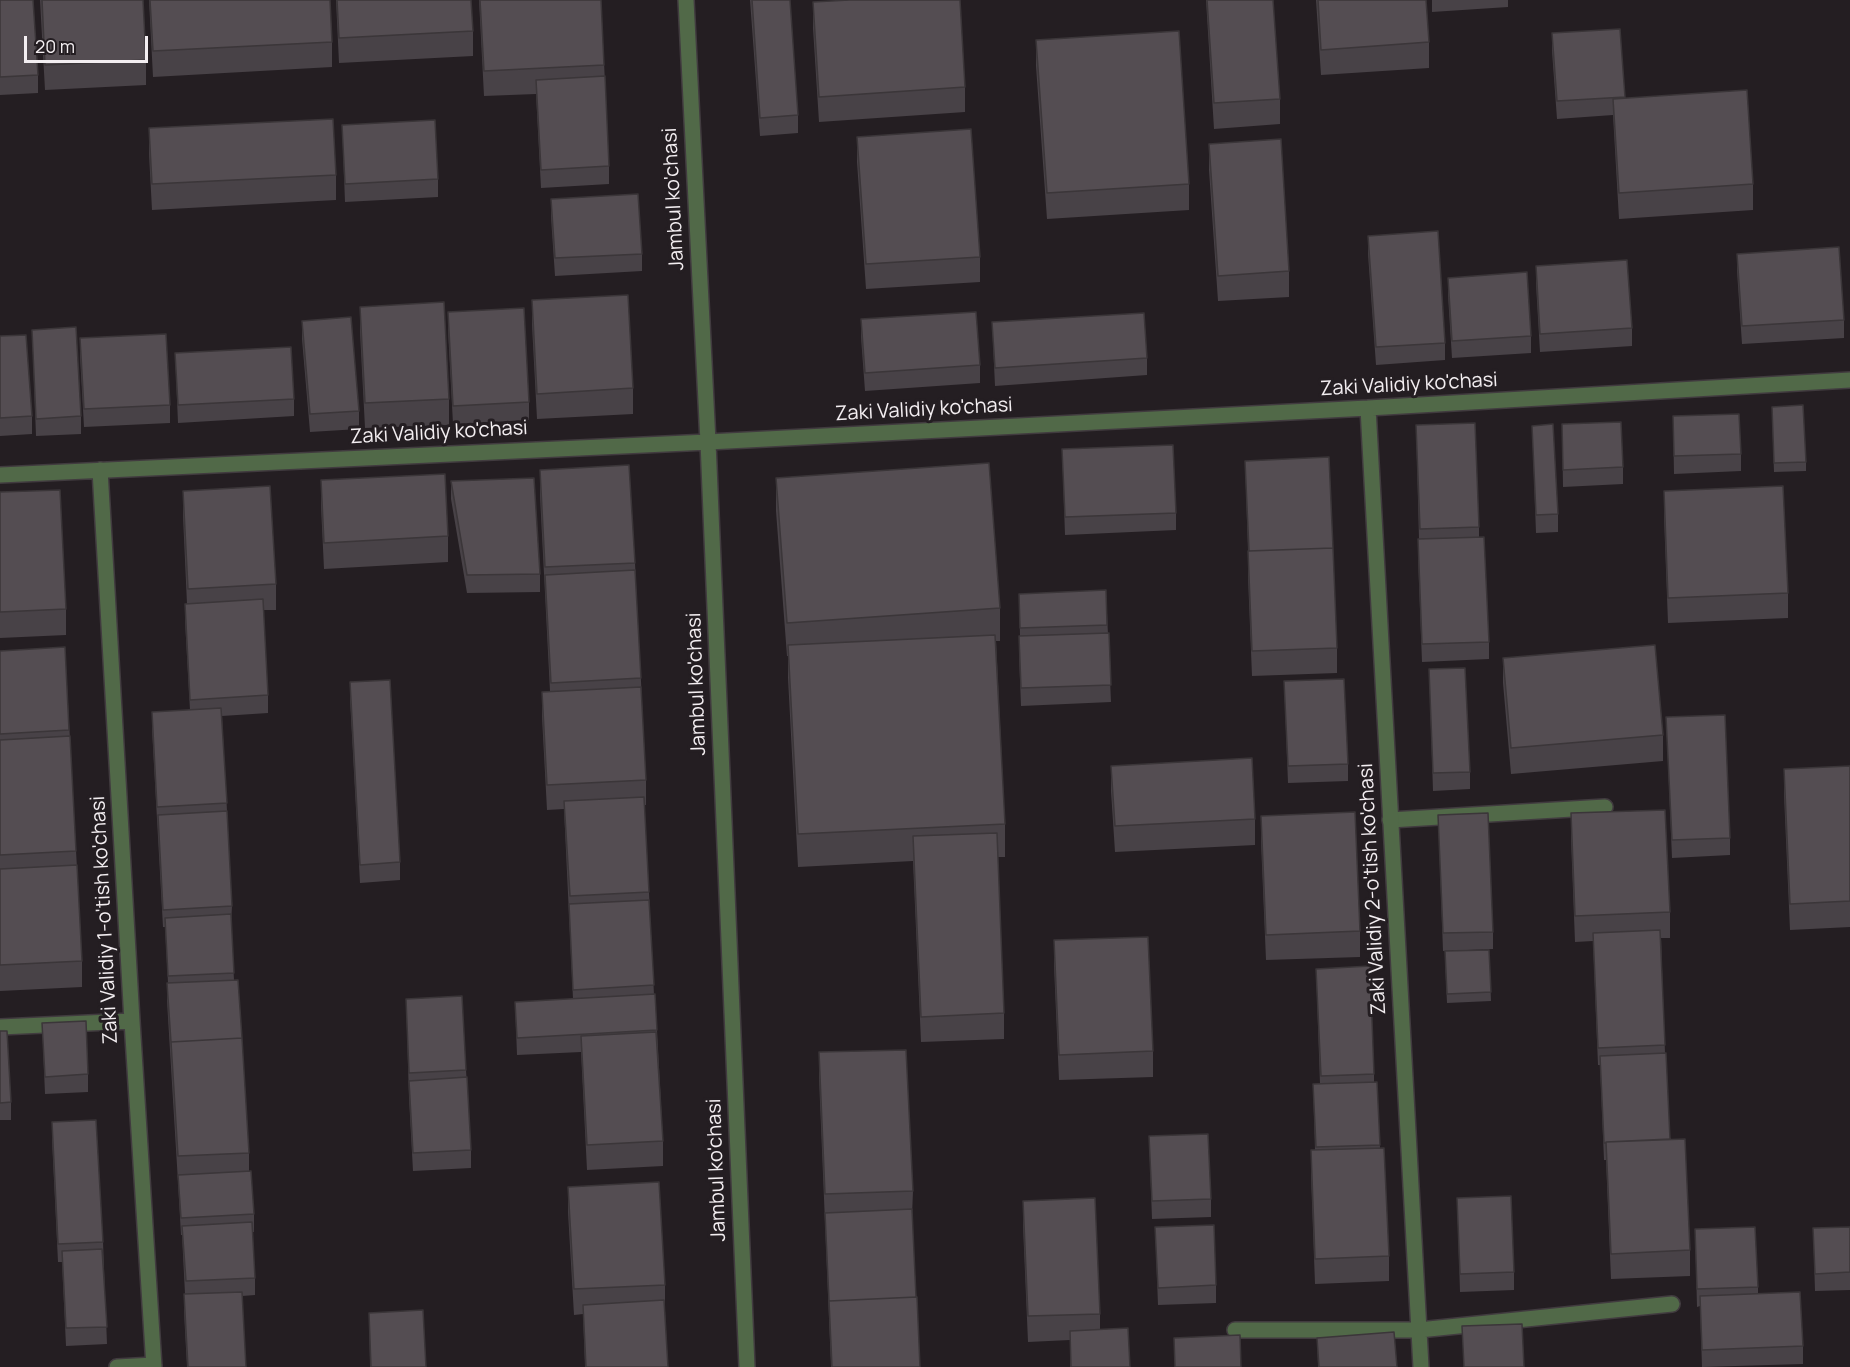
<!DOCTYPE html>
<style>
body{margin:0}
#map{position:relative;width:1850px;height:1367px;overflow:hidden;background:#241e22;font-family:Manrope,sans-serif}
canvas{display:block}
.scale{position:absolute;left:24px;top:36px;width:124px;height:27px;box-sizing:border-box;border:3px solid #f3eef1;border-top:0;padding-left:8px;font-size:18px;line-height:21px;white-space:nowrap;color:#f3eef1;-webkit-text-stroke:4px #241e22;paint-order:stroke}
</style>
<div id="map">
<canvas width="1850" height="1367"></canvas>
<div class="scale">20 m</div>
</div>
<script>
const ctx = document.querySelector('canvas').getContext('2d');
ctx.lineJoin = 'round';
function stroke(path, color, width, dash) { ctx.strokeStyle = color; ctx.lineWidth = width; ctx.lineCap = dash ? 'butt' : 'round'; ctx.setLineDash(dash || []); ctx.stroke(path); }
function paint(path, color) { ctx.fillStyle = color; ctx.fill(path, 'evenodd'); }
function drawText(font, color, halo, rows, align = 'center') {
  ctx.font = font + ' Manrope,sans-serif'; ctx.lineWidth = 6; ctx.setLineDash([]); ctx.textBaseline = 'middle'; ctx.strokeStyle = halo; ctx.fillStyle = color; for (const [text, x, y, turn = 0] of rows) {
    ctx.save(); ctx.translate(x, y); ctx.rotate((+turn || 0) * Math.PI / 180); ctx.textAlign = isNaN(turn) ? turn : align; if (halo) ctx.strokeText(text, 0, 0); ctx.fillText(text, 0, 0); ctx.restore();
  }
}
const lane = new Path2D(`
 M 1390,820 L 1605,807`);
const street = new Path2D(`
 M 686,0 L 708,442 L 747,1367
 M 1368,408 L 1421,1367
 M 100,470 L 132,1021 L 154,1367
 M 0,475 L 708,442 L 1368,408 L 1850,380
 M 0,1027 L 132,1021
 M 1235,1330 L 1419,1330 L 1672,1304
 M 117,1367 L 154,1365`);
stroke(lane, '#413b3f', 18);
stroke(street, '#413b3f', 18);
stroke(lane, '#516948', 15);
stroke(street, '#516948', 15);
paint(new Path2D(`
 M 0,0 L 38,75 L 38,93 L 0,95 Z
 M 40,0 L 143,0 L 146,60 L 146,85 L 45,90 Z
 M 149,0 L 330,0 L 332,42 L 332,67 L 153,77 Z
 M 336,0 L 471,0 L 473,31 L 473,56 L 339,63 Z
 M 479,0 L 601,0 L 609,166 L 609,184 L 541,188 L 536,94 L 484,96 Z
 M 750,0 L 790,0 L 798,115 L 798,133 L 760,136 Z
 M 1206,0 L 1273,0 L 1280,99 L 1280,124 L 1214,129 Z
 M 1316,0 L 1426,0 L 1429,42 L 1429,68 L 1321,75 Z
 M 1432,0 L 1508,0 L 1508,7 L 1432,12 Z
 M 813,2 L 965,87 L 965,112 L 819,122 L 813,28 Z
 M 1620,29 L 1625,98 L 1753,184 L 1753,210 L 1619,219 L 1613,115 L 1557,119 L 1552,51 L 1552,33 Z
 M 1036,40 L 1189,184 L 1189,210 L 1047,219 L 1036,66 Z
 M 342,125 L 438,179 L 438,197 L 345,202 Z
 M 149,128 L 336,175 L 336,200 L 152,210 L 149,154 Z
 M 857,137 L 980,257 L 980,282 L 866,289 L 857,162 Z
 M 1209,144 L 1289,271 L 1289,297 L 1218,301 L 1209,170 Z
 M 551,199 L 642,254 L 642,271 L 555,276 L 551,217 Z
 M 1368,236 L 1445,343 L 1445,360 L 1376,365 L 1368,254 Z
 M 1737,254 L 1844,320 L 1844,338 L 1742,344 L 1737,271 Z
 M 1536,266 L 1632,328 L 1632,346 L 1540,352 L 1536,284 Z
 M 1448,278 L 1531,336 L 1531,353 L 1452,358 L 1448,295 Z
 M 532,300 L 633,388 L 633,414 L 537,419 L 532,325 Z
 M 360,307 L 449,399 L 449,425 L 365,428 L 360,332 Z
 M 448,312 L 529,402 L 529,420 L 453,424 L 448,330 Z
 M 861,319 L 980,365 L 980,383 L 865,391 L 861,337 Z
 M 302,321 L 359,411 L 359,429 L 310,432 L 302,339 Z
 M 992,322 L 1147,358 L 1147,375 L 995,386 Z
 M 32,330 L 81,416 L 81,434 L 36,436 Z
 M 0,336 L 32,416 L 32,434 L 0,436 Z
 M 80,338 L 170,405 L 170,423 L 84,427 L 80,356 Z
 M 175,353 L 294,399 L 294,416 L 178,423 Z
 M 1673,416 L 1741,454 L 1741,471 L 1674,474 Z
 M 1772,416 L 1806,462 L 1806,471 L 1774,472 Z
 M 1562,424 L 1623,467 L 1623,484 L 1563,487 Z
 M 1416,425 L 1479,527 L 1479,537 L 1489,642 L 1489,659 L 1422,662 L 1418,557 L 1418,539 L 1419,539 Z
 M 1532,426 L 1558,514 L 1558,532 L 1536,533 Z
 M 1062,449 L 1176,513 L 1176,530 L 1065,535 Z
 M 1245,461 L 1337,648 L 1337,673 L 1252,676 L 1248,577 L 1248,551 Z
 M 540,470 L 635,563 L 646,780 L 646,805 L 644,805 L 649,892 L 654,995 L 657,1030 L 663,1141 L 663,1166 L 587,1170 L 581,1052 L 517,1055 L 515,1002 L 573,999 L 564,809 L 547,810 L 542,717 L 542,692 L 550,691 L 540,496 Z
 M 776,478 L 1000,608 L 1000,641 L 996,641 L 1005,824 L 1005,857 L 998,857 L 1004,1013 L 1004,1039 L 921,1042 L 913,861 L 798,867 L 788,678 L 788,656 L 787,656 L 776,511 Z
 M 321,480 L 448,536 L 448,562 L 324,569 L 321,506 Z
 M 451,481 L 540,574 L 540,592 L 467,593 L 451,499 Z
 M 183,491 L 276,584 L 276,610 L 263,610 L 268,695 L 268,713 L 222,716 L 232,906 L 231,924 L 234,980 L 249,1153 L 249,1172 L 254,1214 L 254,1232 L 252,1232 L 255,1278 L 255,1295 L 242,1296 L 246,1367 L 187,1367 L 184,1312 L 184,1294 L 185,1294 L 182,1235 L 181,1235 L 178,1182 L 167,1001 L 168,983 L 165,927 L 163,927 L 152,729 L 152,712 L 190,710 L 185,621 L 185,604 L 187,604 L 183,516 Z
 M 1664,491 L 1788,593 L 1788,618 L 1668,623 L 1664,517 Z
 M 0,492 L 66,609 L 66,635 L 0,638 Z
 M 1106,590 L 1111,702 L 1021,706 L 1019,654 L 1019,636 L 1020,636 L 1019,594 Z
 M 65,647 L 82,961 L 82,987 L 0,991 L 0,651 Z
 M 1503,658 L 1663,735 L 1663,761 L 1511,774 L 1503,683 Z
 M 1429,669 L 1470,772 L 1470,789 L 1433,791 Z
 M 1284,681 L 1348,764 L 1348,781 L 1288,783 Z
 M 350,682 L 400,862 L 400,880 L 360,883 L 350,699 Z
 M 1666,717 L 1730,838 L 1730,855 L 1672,858 Z
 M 1111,766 L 1255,819 L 1255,845 L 1115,852 L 1111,791 Z
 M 1850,766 L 1850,927 L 1790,930 L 1784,795 L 1784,769 Z
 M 1571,813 L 1670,912 L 1670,938 L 1661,938 L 1665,1053 L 1670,1139 L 1690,1250 L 1690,1276 L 1611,1279 L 1606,1160 L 1604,1160 L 1600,1065 L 1598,1065 L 1593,941 L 1575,942 L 1571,839 Z
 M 1438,815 L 1493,932 L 1493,949 L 1443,951 Z
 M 1261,816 L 1360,931 L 1360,957 L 1266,960 L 1261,842 Z
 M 1054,940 L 1153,1051 L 1153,1077 L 1059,1080 L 1054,966 Z
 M 1489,950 L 1491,1001 L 1447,1003 L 1445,961 Z
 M 1316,969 L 1374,1074 L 1374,1082 L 1377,1082 L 1380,1148 L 1389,1256 L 1389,1281 L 1315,1284 L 1311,1176 L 1311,1150 L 1315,1150 L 1313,1084 L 1320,1084 Z
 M 406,999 L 466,1070 L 471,1150 L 471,1168 L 413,1171 L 409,1098 Z
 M 42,1023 L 88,1074 L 88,1092 L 45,1094 Z
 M 0,1031 L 11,1102 L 11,1120 L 0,1120 Z
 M 819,1052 L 913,1191 L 912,1216 L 920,1367 L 831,1367 L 819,1078 Z
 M 52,1122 L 103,1242 L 107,1344 L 66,1346 L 62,1262 L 58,1262 L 52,1140 Z
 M 1149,1136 L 1211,1199 L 1211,1217 L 1152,1219 Z
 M 568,1187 L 665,1285 L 665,1310 L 668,1367 L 585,1367 L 583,1314 L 574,1315 L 568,1212 Z
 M 1457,1198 L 1514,1272 L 1514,1290 L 1460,1292 Z
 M 1023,1201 L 1100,1314 L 1100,1329 L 1130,1367 L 1070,1367 L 1070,1340 L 1028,1342 L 1023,1226 Z
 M 1155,1227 L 1216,1285 L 1216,1303 L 1158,1305 Z
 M 1850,1227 L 1850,1290 L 1815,1291 L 1813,1228 Z
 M 1695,1229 L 1758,1287 L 1758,1294 L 1803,1346 L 1803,1364 L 1702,1367 L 1700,1306 L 1697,1307 Z
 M 369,1313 L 426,1367 L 370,1367 Z
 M 1317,1338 L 1397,1367 L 1318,1367 Z`), '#484247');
const building = new Path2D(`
 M 0,0 L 33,0 L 38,75 L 0,77 Z
 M 42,0 L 143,0 L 146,60 L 45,65 Z
 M 150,0 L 330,0 L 332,42 L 153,51 Z
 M 337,0 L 471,0 L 473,31 L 339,38 Z
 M 480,0 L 601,0 L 604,65 L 484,71 Z
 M 752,0 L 790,0 L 798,115 L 760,118 Z
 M 849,0 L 960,0 L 965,87 L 819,97 L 813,2 Z
 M 1207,0 L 1273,0 L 1280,99 L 1214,103 Z
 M 1318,0 L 1426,0 L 1429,42 L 1321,50 Z
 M 1620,29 L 1625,97 L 1557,101 L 1552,33 Z
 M 1179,31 L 1189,184 L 1047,193 L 1036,40 Z
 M 605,76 L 609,166 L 541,170 L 536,80 Z
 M 1747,90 L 1753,184 L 1619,193 L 1613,99 Z
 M 333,119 L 336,175 L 152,184 L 149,128 Z
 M 435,120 L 438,179 L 345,184 L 342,125 Z
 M 971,129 L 980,257 L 866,264 L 857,137 Z
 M 1281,139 L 1289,271 L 1218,276 L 1209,144 Z
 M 638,194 L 642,254 L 555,258 L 551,199 Z
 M 1438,231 L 1445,343 L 1376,347 L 1368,236 Z
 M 1839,247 L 1844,320 L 1742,326 L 1737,254 Z
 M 1627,260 L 1632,328 L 1540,334 L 1536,266 Z
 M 1527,272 L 1531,336 L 1452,341 L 1448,278 Z
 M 628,295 L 633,388 L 537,394 L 532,300 Z
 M 444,302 L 449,399 L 365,403 L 360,307 Z
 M 524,308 L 529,402 L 453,406 L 448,312 Z
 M 976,312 L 980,365 L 865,373 L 861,319 Z
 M 1144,313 L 1147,358 L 995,368 L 992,322 Z
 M 351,317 L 359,411 L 310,414 L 302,321 Z
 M 76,327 L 81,416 L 36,419 L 32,330 Z
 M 166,334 L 170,405 L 84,409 L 80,338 Z
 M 26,335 L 32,416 L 0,418 L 0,336 Z
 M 291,347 L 294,399 L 178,405 L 175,353 Z
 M 1803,405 L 1806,462 L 1774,463 L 1772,407 Z
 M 1739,414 L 1741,454 L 1674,456 L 1673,416 Z
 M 1621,422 L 1623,467 L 1563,470 L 1562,424 Z
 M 1475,423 L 1479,527 L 1420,529 L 1416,425 Z
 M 1553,424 L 1558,514 L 1536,515 L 1532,426 Z
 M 1173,445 L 1176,513 L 1065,517 L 1062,449 Z
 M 1329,457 L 1333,548 L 1249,551 L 1245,461 Z
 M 989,463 L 1000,608 L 787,623 L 776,478 Z
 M 629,465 L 635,563 L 545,567 L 540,470 Z
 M 445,474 L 448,536 L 324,543 L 321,480 Z
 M 534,478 L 540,574 L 467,575 L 451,481 Z
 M 270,486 L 276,584 L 188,589 L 183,491 Z
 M 1783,486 L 1788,593 L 1668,598 L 1664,491 Z
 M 60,490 L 66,609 L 0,612 L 0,492 Z
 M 1484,537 L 1489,642 L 1422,644 L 1418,539 Z
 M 1333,548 L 1337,648 L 1252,651 L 1248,551 Z
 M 635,570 L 641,678 L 551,683 L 545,575 Z
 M 1106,590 L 1107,625 L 1020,628 L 1019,594 Z
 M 263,599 L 268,695 L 190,700 L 185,604 Z
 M 1109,633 L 1111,685 L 1021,688 L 1019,636 Z
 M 995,635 L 1005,824 L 798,834 L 788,645 Z
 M 1655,645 L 1663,735 L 1511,748 L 1503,658 Z
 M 65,647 L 69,730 L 0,734 L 0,651 Z
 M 1465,668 L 1470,772 L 1433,773 L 1429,669 Z
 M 1344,679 L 1348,764 L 1288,766 L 1284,681 Z
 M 390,680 L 400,862 L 360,865 L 350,682 Z
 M 641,687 L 646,780 L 547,785 L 542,692 Z
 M 221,708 L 227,803 L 157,807 L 152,712 Z
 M 1725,715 L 1730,838 L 1672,840 L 1666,717 Z
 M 70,736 L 76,851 L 0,855 L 0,740 Z
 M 1252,758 L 1255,819 L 1115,826 L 1111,766 Z
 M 1850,766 L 1850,901 L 1790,904 L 1784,769 Z
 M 644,797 L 649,892 L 570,896 L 564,801 Z
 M 1665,810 L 1670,912 L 1575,916 L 1571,813 Z
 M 227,811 L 232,906 L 163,910 L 158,815 Z
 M 1355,812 L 1360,931 L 1266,935 L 1261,816 Z
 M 1488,813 L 1493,932 L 1443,933 L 1438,815 Z
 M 997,833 L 1004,1013 L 921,1017 L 913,836 Z
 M 77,865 L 82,961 L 0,965 L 0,869 Z
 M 649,900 L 654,985 L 573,990 L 569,904 Z
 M 231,914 L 234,973 L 168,976 L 165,918 Z
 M 1660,930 L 1665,1045 L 1598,1048 L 1593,933 Z
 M 1148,937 L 1153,1051 L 1059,1055 L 1054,940 Z
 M 1489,950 L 1491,992 L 1447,994 L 1445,951 Z
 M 1370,966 L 1374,1074 L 1321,1076 L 1316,969 Z
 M 238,980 L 242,1038 L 171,1042 L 167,983 Z
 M 655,994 L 657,1030 L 517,1038 L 515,1002 Z
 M 462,996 L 466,1070 L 409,1073 L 406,999 Z
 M 86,1021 L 88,1074 L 45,1077 L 42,1023 Z
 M 0,1031 L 7,1031 L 11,1102 L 0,1103 Z
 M 656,1032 L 663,1141 L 587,1145 L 581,1036 Z
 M 242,1038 L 249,1153 L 178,1156 L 171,1042 Z
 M 906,1050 L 913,1191 L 825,1194 L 819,1052 Z
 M 1666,1053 L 1670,1139 L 1606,1142 L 1606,1143 L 1604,1143 L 1600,1056 Z
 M 467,1077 L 471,1150 L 413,1153 L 409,1081 Z
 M 1377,1082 L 1380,1145 L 1316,1147 L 1313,1084 Z
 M 96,1120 L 103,1242 L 58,1244 L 52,1122 Z
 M 1208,1134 L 1211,1199 L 1152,1201 L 1149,1136 Z
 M 1685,1139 L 1690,1250 L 1611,1254 L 1606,1142 Z
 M 1384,1148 L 1389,1256 L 1315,1259 L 1311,1150 Z
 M 251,1171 L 254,1214 L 181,1218 L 178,1175 Z
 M 659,1182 L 665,1285 L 574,1289 L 568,1187 Z
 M 1511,1196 L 1514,1272 L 1460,1274 L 1457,1198 Z
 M 1095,1198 L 1100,1314 L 1028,1316 L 1023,1201 Z
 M 912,1209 L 916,1297 L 829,1301 L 825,1213 Z
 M 252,1222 L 255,1278 L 186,1281 L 182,1226 Z
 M 1214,1225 L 1216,1285 L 1158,1288 L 1155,1227 Z
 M 1755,1227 L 1758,1287 L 1697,1289 L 1695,1229 Z
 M 1850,1227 L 1850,1272 L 1815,1274 L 1813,1228 Z
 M 102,1249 L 107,1327 L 66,1328 L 62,1251 Z
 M 242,1292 L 246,1367 L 188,1367 L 184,1294 Z
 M 1800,1292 L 1803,1346 L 1702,1350 L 1700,1296 Z
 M 917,1297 L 920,1367 L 832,1367 L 829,1301 Z
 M 664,1300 L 668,1367 L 586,1367 L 583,1305 Z
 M 423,1310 L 426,1367 L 371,1367 L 369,1313 Z
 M 1522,1324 L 1524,1367 L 1464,1367 L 1462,1326 Z
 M 1128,1328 L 1130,1367 L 1071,1367 L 1070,1331 Z
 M 1394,1332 L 1397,1367 L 1319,1367 L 1317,1338 Z
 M 1240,1335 L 1241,1367 L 1175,1367 L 1174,1338 Z`);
paint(building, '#544d52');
stroke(building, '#3b3639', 1.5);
drawText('20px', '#f3eef1', '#241e22', [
 ["Jambul ko'chasi",674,199,-93],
 ["Zaki Validiy ko'chasi",1409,385,-3],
 ["Zaki Validiy ko'chasi",924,410,-3],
 ["Zaki Validiy ko'chasi",439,433,-3],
 ["Jambul ko'chasi",697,684,-92],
 ["Zaki Validiy 2-o'tish ko'chasi",1373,889,-93],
 ["Zaki Validiy 1-o'tish ko'chasi",105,920,-93],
 ["Jambul ko'chasi",717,1170,-92]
]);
</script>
